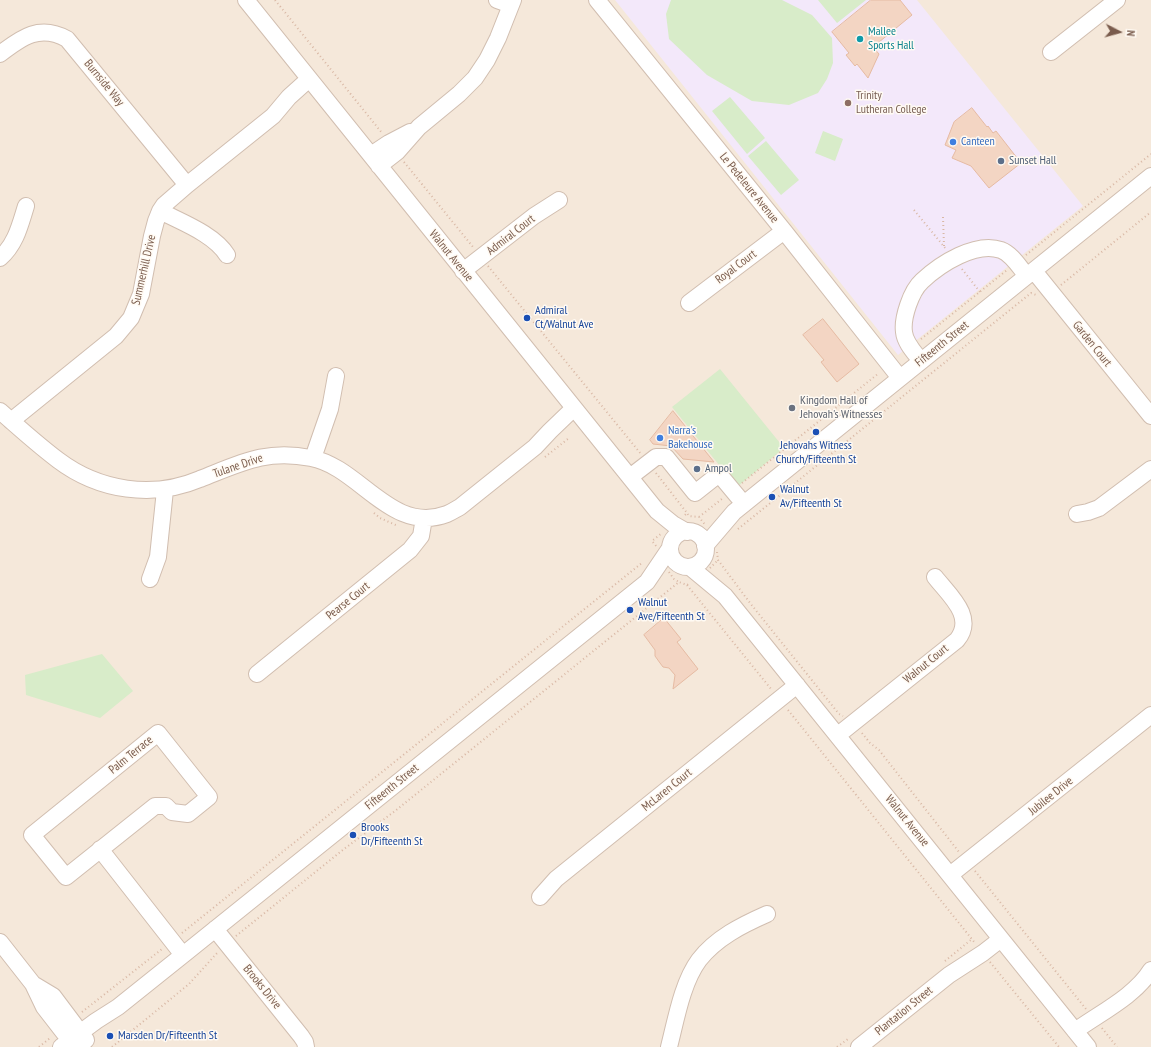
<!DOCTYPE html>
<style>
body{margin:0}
#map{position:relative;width:1151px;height:1047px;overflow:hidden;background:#fdf6ec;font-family:"PT Sans Narrow",sans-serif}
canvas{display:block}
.north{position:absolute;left:1099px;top:12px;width:40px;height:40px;-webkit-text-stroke:3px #fffaf3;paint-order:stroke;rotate:96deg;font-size:11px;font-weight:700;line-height:16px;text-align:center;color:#7a5c4d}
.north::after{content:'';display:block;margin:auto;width:14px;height:18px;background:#7a5c4d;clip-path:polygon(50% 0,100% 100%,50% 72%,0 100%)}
</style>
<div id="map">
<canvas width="1151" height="1047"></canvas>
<div class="north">N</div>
</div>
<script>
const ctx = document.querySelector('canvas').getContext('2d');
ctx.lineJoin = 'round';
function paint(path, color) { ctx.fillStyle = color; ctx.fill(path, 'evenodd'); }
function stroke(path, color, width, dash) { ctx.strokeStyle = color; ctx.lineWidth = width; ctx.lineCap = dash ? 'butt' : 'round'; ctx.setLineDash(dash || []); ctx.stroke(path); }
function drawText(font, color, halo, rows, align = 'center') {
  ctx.font = font + ' "PT Sans Narrow",sans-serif'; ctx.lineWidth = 3; ctx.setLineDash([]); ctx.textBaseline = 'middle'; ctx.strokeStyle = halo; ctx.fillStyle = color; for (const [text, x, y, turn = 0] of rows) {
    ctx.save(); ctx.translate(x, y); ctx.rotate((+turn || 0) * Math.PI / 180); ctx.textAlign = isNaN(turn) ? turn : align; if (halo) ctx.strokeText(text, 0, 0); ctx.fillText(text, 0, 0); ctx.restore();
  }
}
paint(new Path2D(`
 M 0,0 L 1151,0 L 1151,1047 L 0,1047 Z`), '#f5e8da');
paint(new Path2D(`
 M 615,0 L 917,0 L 1083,206 L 898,355 Z`), '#f3e8fa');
paint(new Path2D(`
 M 671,0 L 782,0 L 812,15 L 832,38 L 833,63 L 827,79 L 818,93 L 789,105 L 752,101 L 707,75 L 669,39 L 666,14 Z
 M 818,0 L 866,0 L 837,23 Z
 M 730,97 L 765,138 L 747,154 L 712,111 Z
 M 823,131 L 843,139 L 835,161 L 815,153 Z
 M 766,141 L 799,180 L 781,195 L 748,156 Z
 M 720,369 L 784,448 L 737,487 L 672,407 Z
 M 102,654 L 133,691 L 100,718 L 26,695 L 25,675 Z`), '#d8ecc9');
const building = new Path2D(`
 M 871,0 L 900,0 L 912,15 L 873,47 L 879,54 L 868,78 L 857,64 L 855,66 L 846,55 L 849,53 L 832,32 Z
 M 972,108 L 987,127 L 988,126 L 993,133 L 996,131 L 1021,163 L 989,188 L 971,166 L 952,158 L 956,150 L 945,145 L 954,122 Z
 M 823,319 L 859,364 L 837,382 L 821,362 L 824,360 L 803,335 Z
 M 673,411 L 714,462 L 683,459 L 671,446 L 653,444 L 650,440 Z
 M 664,618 L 681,639 L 677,642 L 698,669 L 673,689 L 675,675 L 669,668 L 663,667 L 660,663 L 655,656 L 655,650 L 644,635 Z`);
paint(building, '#f3d5c3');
stroke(building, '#e6bba3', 1);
const minor = new Path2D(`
 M 246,0 L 657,511 L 673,524 L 687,532
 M 497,0 L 511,5
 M 597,0 L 784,231 L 900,378
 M 1051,52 L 1117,0
 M 0,54 C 22,37 40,24 67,39 L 187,185
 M 371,155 L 389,143 L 410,132
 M 379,166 L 397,152 L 419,127 L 459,94 L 475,78 L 487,60 L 498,38 L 513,0
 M 160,211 C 181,222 214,234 227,255
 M 0,258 C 16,244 20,225 26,206
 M 463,271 L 534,216 L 559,200
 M 1034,271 L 1151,416
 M 689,303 L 784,231
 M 921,361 C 915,353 905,343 904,332 C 902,318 911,291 922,281 C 940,264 976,241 1001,250 C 1012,254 1020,268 1027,276
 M 0,411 C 19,428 38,445 58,460 C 99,491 153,499 200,479 C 241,463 266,449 311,458 C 360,467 391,535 447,514 C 452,512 456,509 460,507 L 535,447 L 550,431 L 574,408
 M 11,421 L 116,336 L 131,318 L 141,294 L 152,236 L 156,221 L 160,211 L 164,205 L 187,185 L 273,116 L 289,97 L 309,79
 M 313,458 L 330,409 L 336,376
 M 630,477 L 656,457 L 666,457 L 695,493 L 719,474 L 744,504
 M 1077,514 L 1088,512 L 1099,508 L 1151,469
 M670 549a18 18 0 1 1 36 0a18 18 0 1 1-36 0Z
 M 705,546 L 734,512 L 1151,176
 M 690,567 L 725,596 L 1088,1047
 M 150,579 L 158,557 L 165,490
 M 257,674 L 410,550 L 421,536 L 424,518
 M 158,733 L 209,797 L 188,814 L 172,812 L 166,806 L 155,806 L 66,877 L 32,835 Z
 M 838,735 L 957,640 C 976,617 949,595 935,577
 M 100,849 L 183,955
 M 950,875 L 1151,715
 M 540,897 L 556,879 L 797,685
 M 215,929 L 301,1036 L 305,1042 L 306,1047
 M 0,942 L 33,984 L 44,1007 L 75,1047
 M 33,984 L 53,996 L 86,1040
 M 1075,1031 C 1100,1013 1135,996 1151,970
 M 61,1047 L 96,1021 L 118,1007 L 183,955 L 647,582 L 670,548
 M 669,1047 C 676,1020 682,983 699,960 C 716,938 742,925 767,914
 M 859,1047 L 949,975 L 983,953 L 1001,939`);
stroke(minor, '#d1beb0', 18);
stroke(new Path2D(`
 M 275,0 L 382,133
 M 404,162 L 473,247
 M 914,210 L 946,249
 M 943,217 L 944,246
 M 1026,255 L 1151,154
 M 488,266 L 641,454
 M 962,269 L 980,292
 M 1061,285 L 1151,212
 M 921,339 L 1007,270
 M 545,457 L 569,438
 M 656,473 L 687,513
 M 742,483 L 879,373
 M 374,513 L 380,518 L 398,526
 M 685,515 L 687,513 L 689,516 L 699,517 L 706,526
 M 699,517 L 723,498
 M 738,529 L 1031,293 L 1036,295
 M 656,546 L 652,541 L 662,533
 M 717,552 L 718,560 L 750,603 L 839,714 L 843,716
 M 710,568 L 718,560
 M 669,572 L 674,579 L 679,582
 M 687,585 L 771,689
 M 788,710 L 975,943
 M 862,733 L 870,743 L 879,750 L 959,852
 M 975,871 L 1086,1009
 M 182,933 L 643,562
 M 236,936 L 344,849 L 395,811 L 679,582 L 687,585 L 690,583
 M 945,961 L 972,939
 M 990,962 L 1059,1047
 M 82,1012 L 162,949
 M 1102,1028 L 1117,1047
 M 39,1047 L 50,1038
 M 112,1047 L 189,984 L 218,952
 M 837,1047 L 848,1039`), '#d9b8a5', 2, [1, 3]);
stroke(minor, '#fff', 16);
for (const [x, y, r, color] of [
 [860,39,4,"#0f9aa8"],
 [848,103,4,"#8d6e63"],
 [953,142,4,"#3f7fe0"],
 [1001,161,4,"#5c6f8a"],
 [527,318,4,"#1a4fb4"],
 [792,408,4,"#6b7280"],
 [816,432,4,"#1a4fb4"],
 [660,438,4,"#3f7fe0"],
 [697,469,4,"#5c6f8a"],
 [772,497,4,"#1a4fb4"],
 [630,610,4,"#1a4fb4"],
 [353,835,4,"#1a4fb4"],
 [110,1036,4,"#1a4fb4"]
]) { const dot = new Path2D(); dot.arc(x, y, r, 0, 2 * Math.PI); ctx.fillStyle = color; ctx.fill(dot); stroke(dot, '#fffaf3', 1.5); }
drawText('12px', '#0d838f', '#fffaf3', [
 ["Mallee",868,32],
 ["Sports Hall",868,46]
], 'left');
drawText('12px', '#7a5c4d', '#fffaf3', [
 ["Burnside Way",104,83,51],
 ["Le Pedeleure Avenue",749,188,51],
 ["Admiral Court",511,235,-38],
 ["Walnut Avenue",451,256,51],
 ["Royal Court",736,267,-37],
 ["Summerhill Drive",144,270,-77],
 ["Fifteenth Street",942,344,-39],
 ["Garden Court",1092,344,51],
 ["Tulane Drive",238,466,-19],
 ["Pearse Court",348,601,-39],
 ["Walnut Court",926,664,-39],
 ["Palm Terrace",131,755,-39],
 ["Fifteenth Street",392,787,-39],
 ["McLaren Court",667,790,-39],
 ["Jubilee Drive",1051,796,-39],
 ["Walnut Avenue",907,821,51],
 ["Brooks Drive",262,987,51],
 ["Plantation Street",904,1011,-39]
]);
drawText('12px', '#785e54', '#fffaf3', [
 ["Trinity",856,96],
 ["Lutheran College",856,110]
], 'left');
drawText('12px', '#366cbe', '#fffaf3', [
 ["Canteen",961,142],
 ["Narra's",668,431],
 ["Bakehouse",668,445]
], 'left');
drawText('12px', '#4e5e75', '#fffaf3', [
 ["Sunset Hall",1009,161],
 ["Ampol",705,469]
], 'left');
drawText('12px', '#164399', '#fffaf3', [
 ["Admiral",535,311],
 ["Ct/Walnut Ave",535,325],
 ["Jehovahs Witness",816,446,"center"],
 ["Church/Fifteenth St",816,460,"center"],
 ["Walnut",780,490],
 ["Av/Fifteenth St",780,504],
 ["Walnut",638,603],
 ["Ave/Fifteenth St",638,617],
 ["Brooks",361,828],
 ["Dr/Fifteenth St",361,842],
 ["Marsden Dr/Fifteenth St",118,1036]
], 'left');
drawText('12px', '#5b616d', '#fffaf3', [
 ["Kingdom Hall of",800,401],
 ["Jehovah's Witnesses",800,415]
], 'left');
</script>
